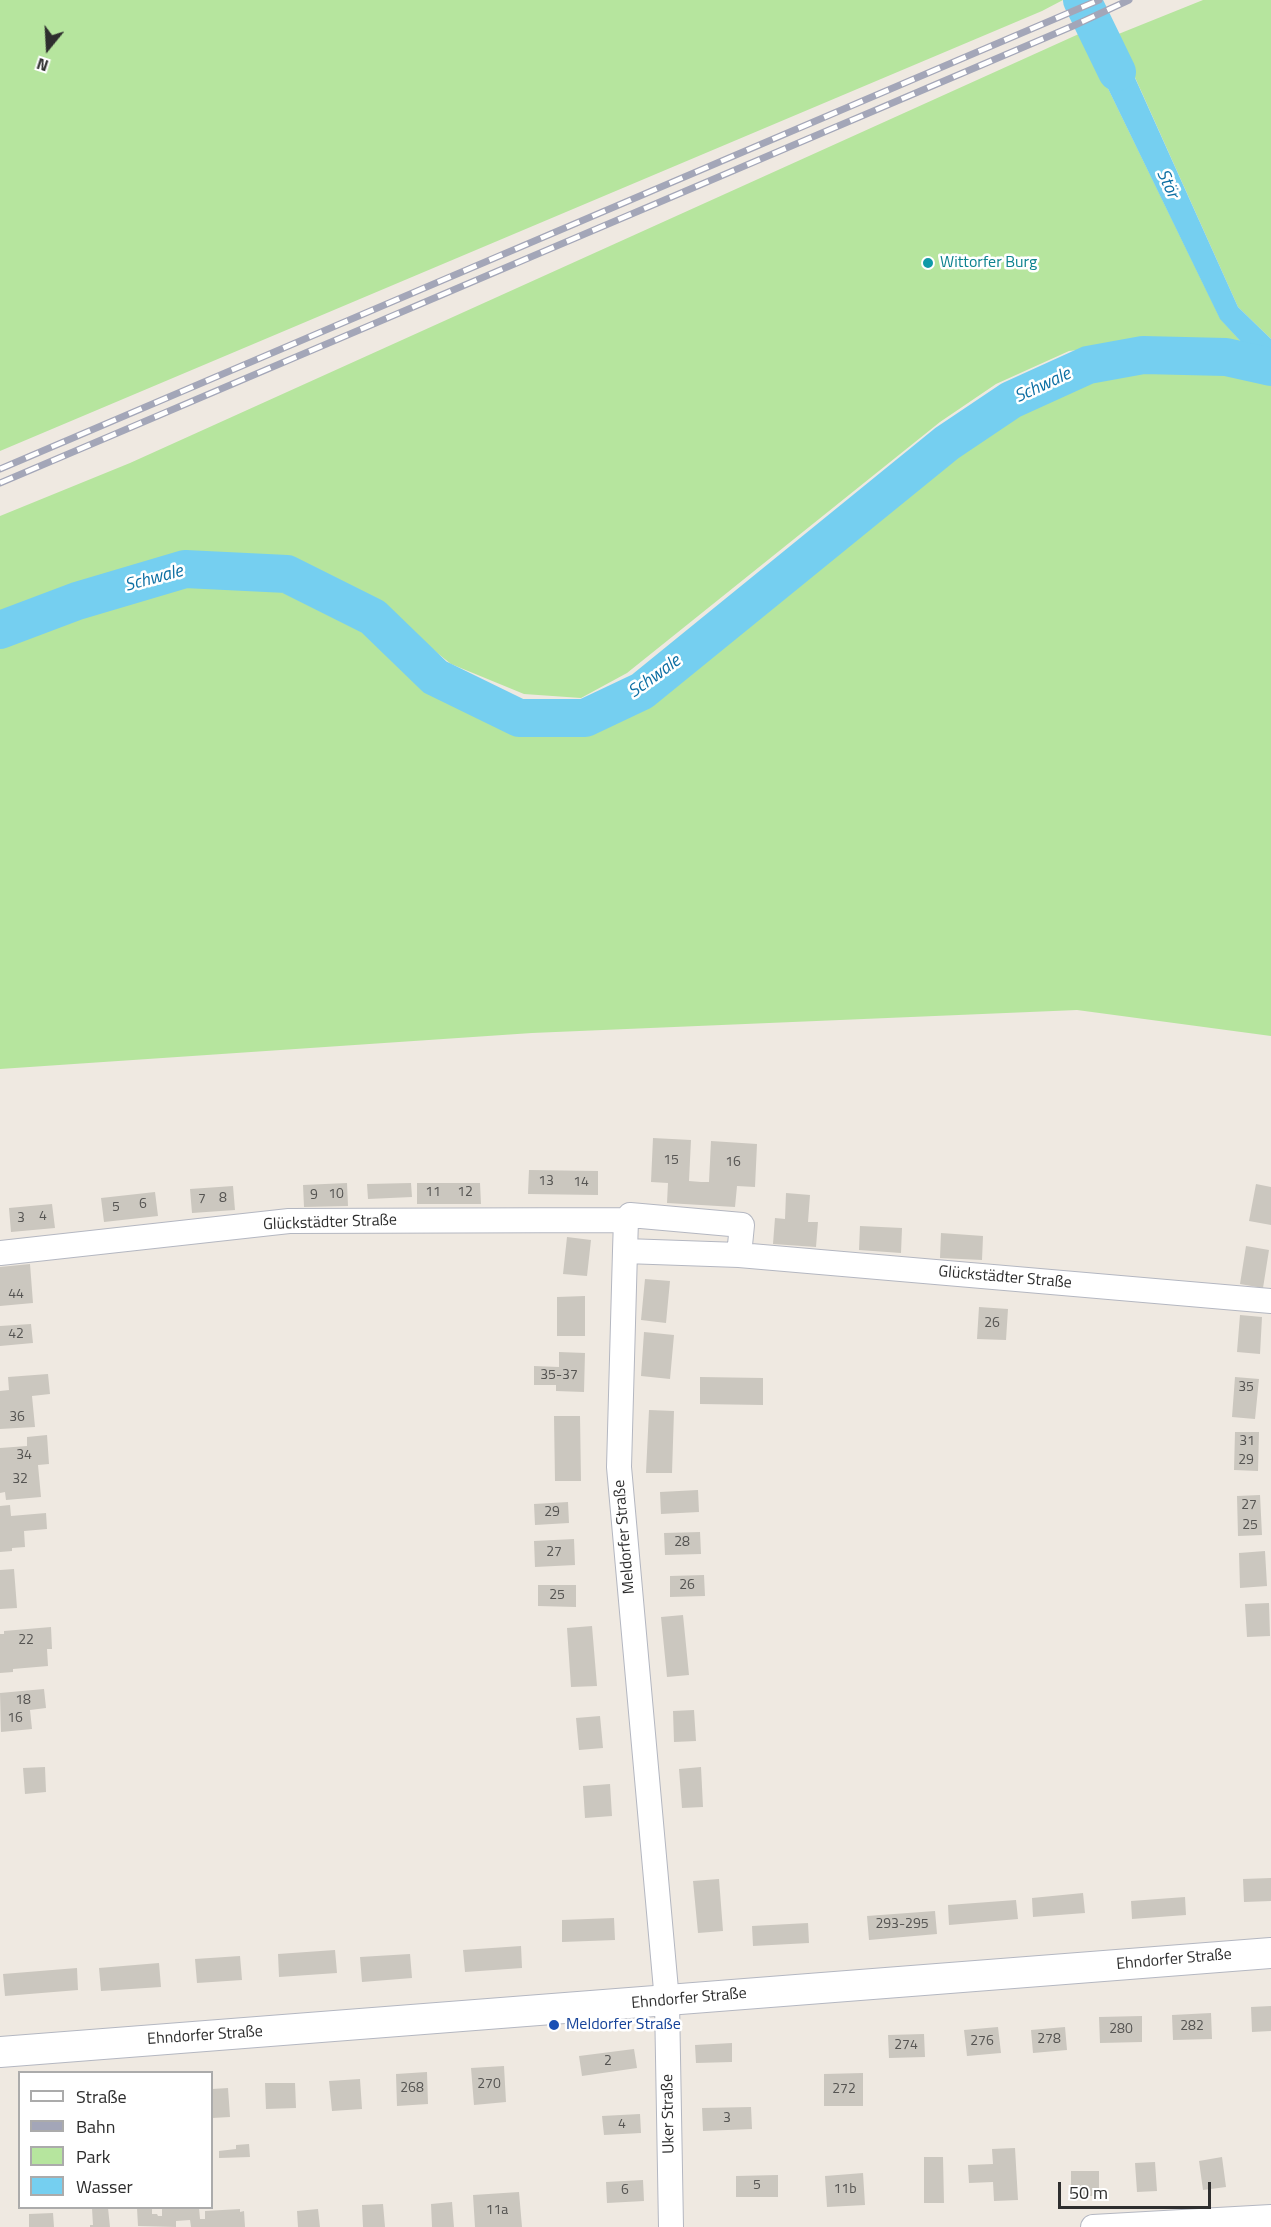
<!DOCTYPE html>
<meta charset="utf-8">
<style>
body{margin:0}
#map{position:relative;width:1271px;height:2227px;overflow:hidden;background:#efe9e1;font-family:"Titillium Web",sans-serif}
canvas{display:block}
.legend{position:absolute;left:18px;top:2071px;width:195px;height:138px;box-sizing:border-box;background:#fff;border:2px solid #ababab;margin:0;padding:8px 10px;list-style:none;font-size:18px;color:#2e2e2e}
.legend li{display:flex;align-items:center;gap:12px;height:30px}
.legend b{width:30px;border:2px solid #ababab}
.north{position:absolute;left:18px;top:18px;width:60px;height:60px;-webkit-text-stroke:4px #fff;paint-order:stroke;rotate:198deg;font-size:16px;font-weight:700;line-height:24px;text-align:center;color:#2e2e2e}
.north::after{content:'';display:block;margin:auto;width:21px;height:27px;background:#2e2e2e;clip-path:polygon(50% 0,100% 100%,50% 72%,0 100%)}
.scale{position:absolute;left:1058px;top:2182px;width:153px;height:27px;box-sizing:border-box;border:3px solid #2e2e2e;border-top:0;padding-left:8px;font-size:18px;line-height:21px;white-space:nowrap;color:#2e2e2e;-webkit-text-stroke:4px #fff;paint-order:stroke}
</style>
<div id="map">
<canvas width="1271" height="2227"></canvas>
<ul class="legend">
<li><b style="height:8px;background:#fff"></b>Straße</li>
<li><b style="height:8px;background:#a3a6b8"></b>Bahn</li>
<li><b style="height:16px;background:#b6e59e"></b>Park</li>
<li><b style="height:16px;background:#75cff0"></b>Wasser</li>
</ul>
<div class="north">N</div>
<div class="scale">50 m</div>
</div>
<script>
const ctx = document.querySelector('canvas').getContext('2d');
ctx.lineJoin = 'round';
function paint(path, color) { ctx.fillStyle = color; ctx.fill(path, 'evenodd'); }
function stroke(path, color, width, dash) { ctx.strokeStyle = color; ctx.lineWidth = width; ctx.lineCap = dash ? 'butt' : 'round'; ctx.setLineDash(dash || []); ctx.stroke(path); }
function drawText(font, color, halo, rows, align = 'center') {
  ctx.font = font + ' "Titillium Web",sans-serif'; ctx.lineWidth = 5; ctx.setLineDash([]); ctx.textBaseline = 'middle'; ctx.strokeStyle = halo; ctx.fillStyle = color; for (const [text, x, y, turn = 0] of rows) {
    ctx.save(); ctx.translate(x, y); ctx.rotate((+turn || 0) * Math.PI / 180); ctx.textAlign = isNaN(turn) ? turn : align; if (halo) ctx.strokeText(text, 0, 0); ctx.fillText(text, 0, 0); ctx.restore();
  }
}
paint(new Path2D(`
 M 0,0 L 1063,0 L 1042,11 L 0,451 Z
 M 1203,0 L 1271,0 L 1271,339 L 1238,307 L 1116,35 Z
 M 1081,33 L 1220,318 L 1244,345 L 1244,351 L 1238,352 L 1178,343 L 1137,343 L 1069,351 L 996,384 L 940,422 L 627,673 L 581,698 L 524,694 L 451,664 L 380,607 L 291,561 L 287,574 L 373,617 L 435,677 L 518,718 L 585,718 L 642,691 L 947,443 L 1011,400 L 1027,406 L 1078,380 L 1135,366 L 1214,370 L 1271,381 L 1271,1036 L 1077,1010 L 532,1033 L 0,1069 L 0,516 L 130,463 Z`), '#b6e59e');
paint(new Path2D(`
 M 1109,20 L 1238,307 L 1271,339 L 1271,381 L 1214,370 L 1214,348 L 1238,352 L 1244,351 L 1244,345 L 1220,319 L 1081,33 Z`), '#75cff0');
stroke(new Path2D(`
 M 1082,0 L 1117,72
 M 0,630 L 77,601 L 185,569 L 287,574 L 373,617 L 435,677 L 519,718 L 585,718 L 642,691 L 947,443 L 1011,400 L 1088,365 L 1143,355 L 1226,357 L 1271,367`), '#75cff0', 38);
paint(new Path2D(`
 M 653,1138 L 691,1140 L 689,1181 L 701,1182 L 709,1182 L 711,1141 L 757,1144 L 755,1187 L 737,1186 L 735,1207 L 667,1203 L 668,1183 L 651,1182 Z
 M 529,1170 L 598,1171 L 598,1195 L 528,1194 Z
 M 347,1183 L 348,1206 L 304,1207 L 303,1185 Z
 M 411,1183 L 412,1197 L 368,1199 L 367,1184 Z
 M 417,1183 L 480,1183 L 481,1204 L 417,1204 Z
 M 1256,1184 L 1271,1187 L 1271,1225 L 1249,1221 Z
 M 233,1186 L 235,1210 L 192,1213 L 190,1189 Z
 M 155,1192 L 158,1216 L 104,1222 L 101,1198 Z
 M 786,1193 L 810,1195 L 808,1222 L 818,1222 L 816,1247 L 773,1244 L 775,1218 L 785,1219 Z
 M 52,1204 L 55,1228 L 11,1232 L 9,1208 Z
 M 860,1226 L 902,1228 L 901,1253 L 859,1250 Z
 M 941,1233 L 983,1236 L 982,1260 L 940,1258 Z
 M 567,1237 L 591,1240 L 587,1276 L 563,1274 Z
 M 1246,1246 L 1269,1250 L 1263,1288 L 1240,1284 Z
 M 30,1264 L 33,1303 L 0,1306 L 0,1267 Z
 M 645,1279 L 670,1281 L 666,1323 L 641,1320 Z
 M 585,1296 L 585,1336 L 557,1336 L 557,1297 Z
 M 979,1307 L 1008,1309 L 1006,1340 L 977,1339 Z
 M 1240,1315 L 1262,1317 L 1260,1354 L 1237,1352 Z
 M 31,1324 L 33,1343 L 0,1346 L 0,1326 Z
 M 644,1332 L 674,1335 L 670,1379 L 641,1376 Z
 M 559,1352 L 585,1353 L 584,1392 L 556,1391 L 556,1385 L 534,1385 L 534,1366 L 559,1367 Z
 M 48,1374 L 50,1394 L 32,1396 L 35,1427 L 0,1429 L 0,1391 L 9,1390 L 8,1377 Z
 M 700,1377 L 763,1378 L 763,1405 L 700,1404 Z
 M 1235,1377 L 1259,1379 L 1255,1419 L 1232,1417 Z
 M 649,1410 L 674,1411 L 672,1473 L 646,1473 Z
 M 554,1416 L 580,1416 L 581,1481 L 555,1481 Z
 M 1235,1432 L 1259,1432 L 1258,1471 L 1234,1470 Z
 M 47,1435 L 49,1464 L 38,1465 L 41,1497 L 6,1500 L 5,1492 L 0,1493 L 0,1448 L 27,1446 L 27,1437 Z
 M 698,1490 L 699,1512 L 661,1514 L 660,1492 Z
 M 1260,1495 L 1262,1535 L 1238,1536 L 1237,1496 Z
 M 568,1502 L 569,1523 L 535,1525 L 534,1504 Z
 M 10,1505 L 11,1516 L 46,1513 L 47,1529 L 24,1531 L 25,1547 L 12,1548 L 12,1551 L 0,1552 L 0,1506 Z
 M 700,1532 L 701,1554 L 665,1555 L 664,1533 Z
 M 574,1539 L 575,1565 L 535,1567 L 534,1541 Z
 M 1265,1551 L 1267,1586 L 1240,1588 L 1239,1553 Z
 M 14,1569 L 17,1608 L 0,1609 L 0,1570 Z
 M 704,1575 L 705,1596 L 670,1597 L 670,1576 Z
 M 538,1585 L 576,1585 L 576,1607 L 538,1606 Z
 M 1269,1603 L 1270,1636 L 1247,1637 L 1245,1604 Z
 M 683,1615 L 689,1675 L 667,1677 L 661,1617 Z
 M 592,1626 L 597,1686 L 571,1687 L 567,1628 Z
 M 51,1627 L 52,1649 L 47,1649 L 48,1666 L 13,1669 L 13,1672 L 0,1673 L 0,1634 L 4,1634 L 4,1631 Z
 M 44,1689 L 46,1708 L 30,1710 L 32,1729 L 1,1732 L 0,1693 Z
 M 694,1710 L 696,1741 L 674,1742 L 673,1711 Z
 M 600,1716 L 603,1748 L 579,1750 L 576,1718 Z
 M 45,1767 L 46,1792 L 25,1794 L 23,1768 Z
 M 701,1767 L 703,1807 L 682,1808 L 679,1769 Z
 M 610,1784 L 612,1816 L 585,1818 L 583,1786 Z
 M 1271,1878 L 1271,1901 L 1244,1902 L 1243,1879 Z
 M 719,1879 L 723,1931 L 698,1933 L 693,1881 Z
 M 1083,1893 L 1085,1913 L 1033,1917 L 1032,1898 Z
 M 1185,1897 L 1186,1915 L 1132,1919 L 1131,1901 Z
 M 1016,1900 L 1018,1919 L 949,1925 L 948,1905 Z
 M 935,1911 L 937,1934 L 869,1940 L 867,1916 Z
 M 614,1918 L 615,1940 L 562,1942 L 562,1920 Z
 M 808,1923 L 809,1943 L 753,1946 L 752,1926 Z
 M 521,1946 L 522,1968 L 465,1972 L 463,1950 Z
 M 335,1950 L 337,1973 L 279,1977 L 278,1954 Z
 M 410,1954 L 412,1978 L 362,1982 L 360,1957 Z
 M 240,1956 L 242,1980 L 197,1983 L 195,1959 Z
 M 159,1963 L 161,1987 L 101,1991 L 99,1968 Z
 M 77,1968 L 78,1990 L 5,1996 L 3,1974 Z
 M 1271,2006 L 1271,2031 L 1252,2032 L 1251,2007 Z
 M 1211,2013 L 1212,2039 L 1173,2040 L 1172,2015 Z
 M 1142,2016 L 1142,2042 L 1100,2043 L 1099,2017 Z
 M 998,2027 L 1001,2053 L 967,2056 L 964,2030 Z
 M 1065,2027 L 1067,2050 L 1033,2053 L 1031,2030 Z
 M 924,2034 L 925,2057 L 889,2058 L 888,2035 Z
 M 732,2043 L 732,2062 L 696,2063 L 695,2045 Z
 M 634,2049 L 637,2068 L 582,2076 L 579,2056 Z
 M 504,2066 L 506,2102 L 474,2105 L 471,2068 Z
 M 427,2072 L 428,2104 L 397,2106 L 396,2074 Z
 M 863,2073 L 863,2106 L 824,2106 L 824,2074 Z
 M 360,2079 L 362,2109 L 332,2111 L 329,2081 Z
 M 265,2083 L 295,2083 L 296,2108 L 266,2109 Z
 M 228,2088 L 230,2117 L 212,2118 L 212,2089 Z
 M 751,2107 L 752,2129 L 703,2131 L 702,2108 Z
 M 640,2114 L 641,2133 L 604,2135 L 602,2116 Z
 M 249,2144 L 250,2157 L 219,2158 L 219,2151 L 236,2149 L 236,2145 Z
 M 1015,2148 L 1018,2200 L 994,2201 L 993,2182 L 969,2183 L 968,2165 L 993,2164 L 992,2149 Z
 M 924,2157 L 943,2157 L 944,2203 L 924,2203 Z
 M 1222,2157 L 1226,2187 L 1203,2190 L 1199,2161 Z
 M 1155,2162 L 1157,2191 L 1137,2192 L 1135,2163 Z
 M 1071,2171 L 1099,2171 L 1099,2196 L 1071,2196 Z
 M 863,2173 L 865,2205 L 827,2207 L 825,2176 Z
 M 778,2175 L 778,2197 L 736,2197 L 736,2176 Z
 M 643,2180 L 644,2201 L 607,2203 L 606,2182 Z
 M 519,2192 L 522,2227 L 475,2227 L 473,2195 Z
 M 452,2202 L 454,2227 L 432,2227 L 431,2204 Z
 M 383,2204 L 385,2227 L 363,2227 L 362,2205 Z
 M 92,2208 L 108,2208 L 110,2227 L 90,2227 L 90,2225 L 93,2225 Z
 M 137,2208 L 152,2208 L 152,2214 L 157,2214 L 158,2216 L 162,2216 L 162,2208 L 199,2208 L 200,2219 L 205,2219 L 205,2211 L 240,2209 L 240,2212 L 244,2211 L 245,2227 L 191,2227 L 190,2220 L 176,2221 L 176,2227 L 138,2226 Z
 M 318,2209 L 320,2227 L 298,2227 L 297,2211 Z
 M 53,2213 L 54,2227 L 29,2227 L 29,2214 Z`), '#cbc7bf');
const minor = new Path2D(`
 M 625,1251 L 739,1255 L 742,1225 L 630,1215 L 626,1220 L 625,1251 L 619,1467 L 667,2001 L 671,2227
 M 0,1253 L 289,1221 L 626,1220
 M 739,1255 L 1271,1301
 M 1093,2227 L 1271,2217`);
const tertiary = new Path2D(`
 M 0,2052 L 1271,1953`);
stroke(minor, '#b4b7c1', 26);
stroke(tertiary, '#b4b7c1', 32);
stroke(minor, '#fff', 24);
stroke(tertiary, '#fff', 30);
const rail = new Path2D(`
 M 0,469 L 1099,0
 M 0,483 L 1073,26 L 1129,0`);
stroke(rail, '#a3a6b8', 7);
stroke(rail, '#fff', 4.5, [14]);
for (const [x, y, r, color] of [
 [928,263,6,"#0f9aa8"],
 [554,2025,6,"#1a4fb4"]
]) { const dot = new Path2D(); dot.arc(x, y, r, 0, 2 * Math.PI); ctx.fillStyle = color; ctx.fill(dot); stroke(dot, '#fff', 2); }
drawText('14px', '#555452', null, [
 ["15",671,1161],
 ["16",733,1163],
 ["13",546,1182],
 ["14",581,1183],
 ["11",433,1193],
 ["12",465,1193],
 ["10",336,1195],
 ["9",314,1196],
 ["8",223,1199],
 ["7",202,1200],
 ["6",143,1205],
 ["5",116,1208],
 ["4",43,1217],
 ["3",21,1219],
 ["44",16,1295],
 ["26",992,1324],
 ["42",16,1335],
 ["35-37",559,1376],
 ["35",1246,1388],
 ["36",17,1418],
 ["31",1247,1442],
 ["34",24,1456],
 ["29",1246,1461],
 ["32",20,1480],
 ["27",1249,1506],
 ["29",552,1513],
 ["25",1250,1526],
 ["28",682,1543],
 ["27",554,1553],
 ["26",687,1586],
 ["25",557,1596],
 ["22",26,1641],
 ["18",23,1701],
 ["16",15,1719],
 ["293-295",902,1925],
 ["282",1192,2027],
 ["280",1121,2030],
 ["278",1049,2040],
 ["276",982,2042],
 ["274",906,2046],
 ["2",608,2062],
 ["270",489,2085],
 ["268",412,2089],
 ["272",844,2090],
 ["3",727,2119],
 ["4",622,2125],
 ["5",757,2186],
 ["11b",845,2190],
 ["6",625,2191],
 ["11a",497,2211]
]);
drawText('16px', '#0d838f', '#fff', [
 ["Wittorfer Burg",940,263]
], 'left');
drawText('16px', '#2e2e2e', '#fff', [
 ["Glückstädter Straße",330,1223,-2],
 ["Glückstädter Straße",1005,1278,5],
 ["Meldorfer Straße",625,1537,-95],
 ["Ehndorfer Straße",1174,1960,-5],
 ["Ehndorfer Straße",689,1999,-5],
 ["Ehndorfer Straße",205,2036,-4],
 ["Uker Straße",669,2114,-91]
]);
drawText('16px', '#164399', '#fff', [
 ["Meldorfer Straße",566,2025]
], 'left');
drawText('italic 18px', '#0d6fa3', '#fff', [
 ["Stör",1167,184,65],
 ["Schwale",1043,386,-25],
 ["Schwale",154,579,-15],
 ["Schwale",655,677,-36]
]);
</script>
